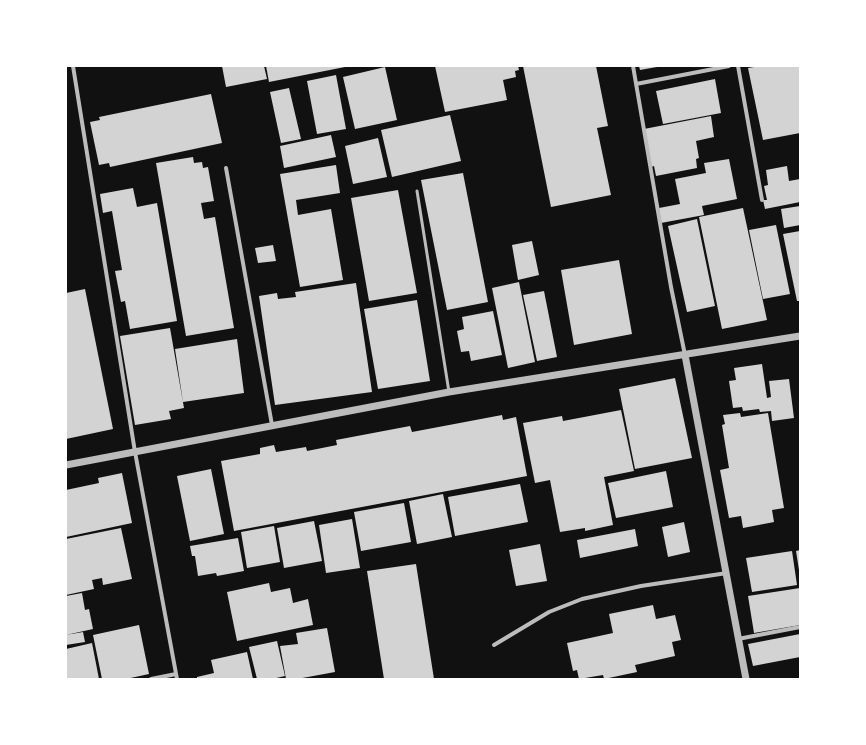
<!DOCTYPE html>
<style>
body{margin:0}
#map{position:relative;width:866px;height:745px;overflow:hidden;background:#111;font-family:Raleway,sans-serif}
canvas{display:block}
.frame{position:absolute;inset:0;border:67px solid #fff;pointer-events:none}
</style>
<div id="map">
<canvas width="866" height="745"></canvas>
<div class="frame"></div>
</div>
<script>
const ctx = document.querySelector('canvas').getContext('2d');
ctx.lineJoin = 'round';
function paint(path, color) { ctx.fillStyle = color; ctx.fill(path, 'evenodd'); }
function stroke(path, color, width, dash) { ctx.strokeStyle = color; ctx.lineWidth = width; ctx.lineCap = dash ? 'butt' : 'round'; ctx.setLineDash(dash || []); ctx.stroke(path); }
paint(new Path2D(`
 M 222,66 L 264,66 L 267,79 L 226,87 Z
 M 266,66 L 345,66 L 345,67 L 269,82 Z
 M 435,66 L 518,66 L 519,70 L 515,71 L 516,77 L 503,80 L 507,100 L 445,112 Z
 M 523,66 L 596,66 L 608,126 L 597,128 L 611,195 L 551,207 Z
 M 639,66 L 657,66 L 657,67 L 640,70 Z
 M 760,66 L 800,66 L 800,133 L 763,140 L 748,68 Z
 M 385,67 L 397,120 L 355,129 L 343,77 Z
 M 336,75 L 346,129 L 317,134 L 307,81 Z
 M 715,79 L 721,113 L 663,124 L 656,91 Z
 M 289,88 L 301,139 L 281,143 L 270,92 Z
 M 211,94 L 222,143 L 110,167 L 109,163 L 99,165 L 90,122 L 100,120 L 99,117 Z
 M 450,115 L 461,161 L 392,177 L 381,130 Z
 M 711,116 L 714,137 L 696,141 L 699,158 L 696,159 L 697,168 L 656,176 L 654,166 L 651,167 L 644,129 Z
 M 331,135 L 336,157 L 284,168 L 280,146 Z
 M 378,138 L 387,177 L 353,184 L 345,146 Z
 M 193,157 L 194,163 L 202,162 L 203,168 L 208,167 L 214,201 L 201,203 L 204,219 L 215,217 L 234,328 L 186,336 L 156,163 Z
 M 729,159 L 737,199 L 702,206 L 704,215 L 661,223 L 659,208 L 680,204 L 675,179 L 706,173 L 704,163 Z
 M 336,165 L 340,193 L 296,200 L 298,215 L 331,209 L 343,280 L 300,287 L 280,174 Z
 M 787,166 L 789,181 L 800,179 L 800,202 L 765,209 L 763,200 L 767,200 L 764,186 L 768,185 L 766,170 Z
 M 463,173 L 488,302 L 447,310 L 421,180 Z
 M 133,188 L 137,207 L 157,203 L 177,321 L 130,329 L 125,301 L 121,302 L 115,271 L 122,270 L 112,211 L 103,213 L 100,194 Z
 M 398,190 L 417,293 L 369,301 L 351,198 Z
 M 800,206 L 800,225 L 784,228 L 781,209 Z
 M 743,208 L 767,320 L 722,329 L 699,217 Z
 M 697,219 L 715,306 L 687,312 L 668,226 Z
 M 776,225 L 790,294 L 763,299 L 749,230 Z
 M 800,231 L 800,301 L 797,301 L 783,234 Z
 M 532,241 L 539,275 L 518,280 L 512,245 Z
 M 273,245 L 276,261 L 258,263 L 255,248 Z
 M 619,260 L 632,334 L 574,345 L 561,270 Z
 M 519,282 L 535,362 L 508,368 L 492,288 Z
 M 356,283 L 372,392 L 275,405 L 259,296 L 277,293 L 278,299 L 296,297 L 295,292 Z
 M 85,289 L 113,429 L 66,439 L 66,293 Z
 M 544,291 L 557,357 L 537,361 L 523,295 Z
 M 417,300 L 430,381 L 378,389 L 364,309 Z
 M 493,311 L 502,355 L 471,361 L 469,351 L 461,352 L 457,331 L 464,329 L 462,317 Z
 M 170,328 L 184,408 L 169,411 L 171,419 L 135,425 L 120,336 Z
 M 237,339 L 244,393 L 183,402 L 175,349 Z
 M 762,364 L 767,398 L 771,397 L 769,381 L 789,379 L 794,418 L 772,421 L 771,411 L 760,412 L 759,409 L 743,411 L 742,407 L 733,408 L 729,381 L 736,380 L 734,368 Z
 M 675,378 L 692,458 L 635,469 L 619,389 Z
 M 621,410 L 634,471 L 604,477 L 613,525 L 585,531 L 585,528 L 560,532 L 550,480 L 535,483 L 523,423 L 562,416 L 563,421 Z
 M 740,413 L 741,417 L 768,413 L 784,508 L 772,510 L 774,522 L 743,528 L 741,516 L 729,518 L 720,470 L 729,468 L 722,425 L 725,424 L 723,415 Z
 M 502,415 L 503,420 L 516,417 L 527,476 L 234,531 L 221,461 L 260,454 L 260,448 L 274,445 L 276,452 L 306,447 L 307,451 L 337,445 L 336,440 L 410,426 L 412,432 Z
 M 211,469 L 224,534 L 190,541 L 177,476 Z
 M 666,471 L 673,507 L 616,518 L 608,483 Z
 M 122,473 L 132,523 L 66,537 L 66,490 L 99,483 L 98,478 Z
 M 520,484 L 528,522 L 455,536 L 448,497 Z
 M 443,494 L 452,537 L 417,544 L 409,501 Z
 M 404,503 L 411,542 L 361,551 L 354,512 Z
 M 352,519 L 360,568 L 326,573 L 319,525 Z
 M 314,521 L 322,561 L 284,568 L 277,528 Z
 M 684,522 L 690,552 L 668,557 L 662,527 Z
 M 274,526 L 280,562 L 247,568 L 241,532 Z
 M 121,528 L 132,579 L 103,585 L 102,578 L 92,580 L 94,589 L 66,595 L 66,539 Z
 M 635,529 L 638,546 L 580,558 L 577,540 Z
 M 238,538 L 244,571 L 217,576 L 216,573 L 198,576 L 195,556 L 192,556 L 190,546 Z
 M 540,544 L 547,581 L 516,586 L 509,550 Z
 M 800,550 L 800,570 L 799,570 L 796,551 Z
 M 792,551 L 797,585 L 752,592 L 746,558 Z
 M 416,564 L 434,679 L 384,679 L 367,571 Z
 M 269,583 L 271,592 L 290,588 L 293,603 L 308,599 L 313,625 L 237,641 L 227,592 Z
 M 800,588 L 800,625 L 754,633 L 748,596 Z
 M 82,593 L 85,610 L 89,609 L 93,629 L 66,635 L 66,596 Z
 M 653,605 L 656,619 L 675,615 L 681,640 L 672,642 L 675,656 L 635,665 L 637,672 L 604,679 L 603,675 L 579,679 L 577,670 L 573,671 L 567,643 L 613,633 L 609,614 Z
 M 139,625 L 149,674 L 126,679 L 102,679 L 93,635 Z
 M 327,628 L 335,672 L 297,679 L 286,679 L 280,646 L 298,644 L 296,633 Z
 M 83,632 L 85,642 L 66,645 L 66,635 Z
 M 800,634 L 800,657 L 753,666 L 748,644 Z
 M 277,641 L 285,676 L 272,679 L 257,679 L 249,647 Z
 M 92,643 L 99,679 L 66,679 L 66,649 Z
 M 247,652 L 253,679 L 197,679 L 197,677 L 214,673 L 211,660 Z`), '#d3d3d3');
stroke(new Path2D(`
 M 417,191 L 449,392`), '#bcbcbc', 3);
stroke(new Path2D(`
 M 73,66 L 135,452 L 177,679
 M 633,66 L 671,287 L 685,355
 M 738,66 L 762,200
 M 636,84 L 729,66
 M 226,168 L 272,425
 M 738,639 L 800,627
 M 494,645 L 549,612 L 582,599 L 641,586 L 727,573
 M 151,679 L 176,674`), '#bcbcbc', 4);
stroke(new Path2D(`
 M 685,355 L 746,679
 M 66,465 L 449,392 L 800,336`), '#bcbcbc', 7);
</script>
